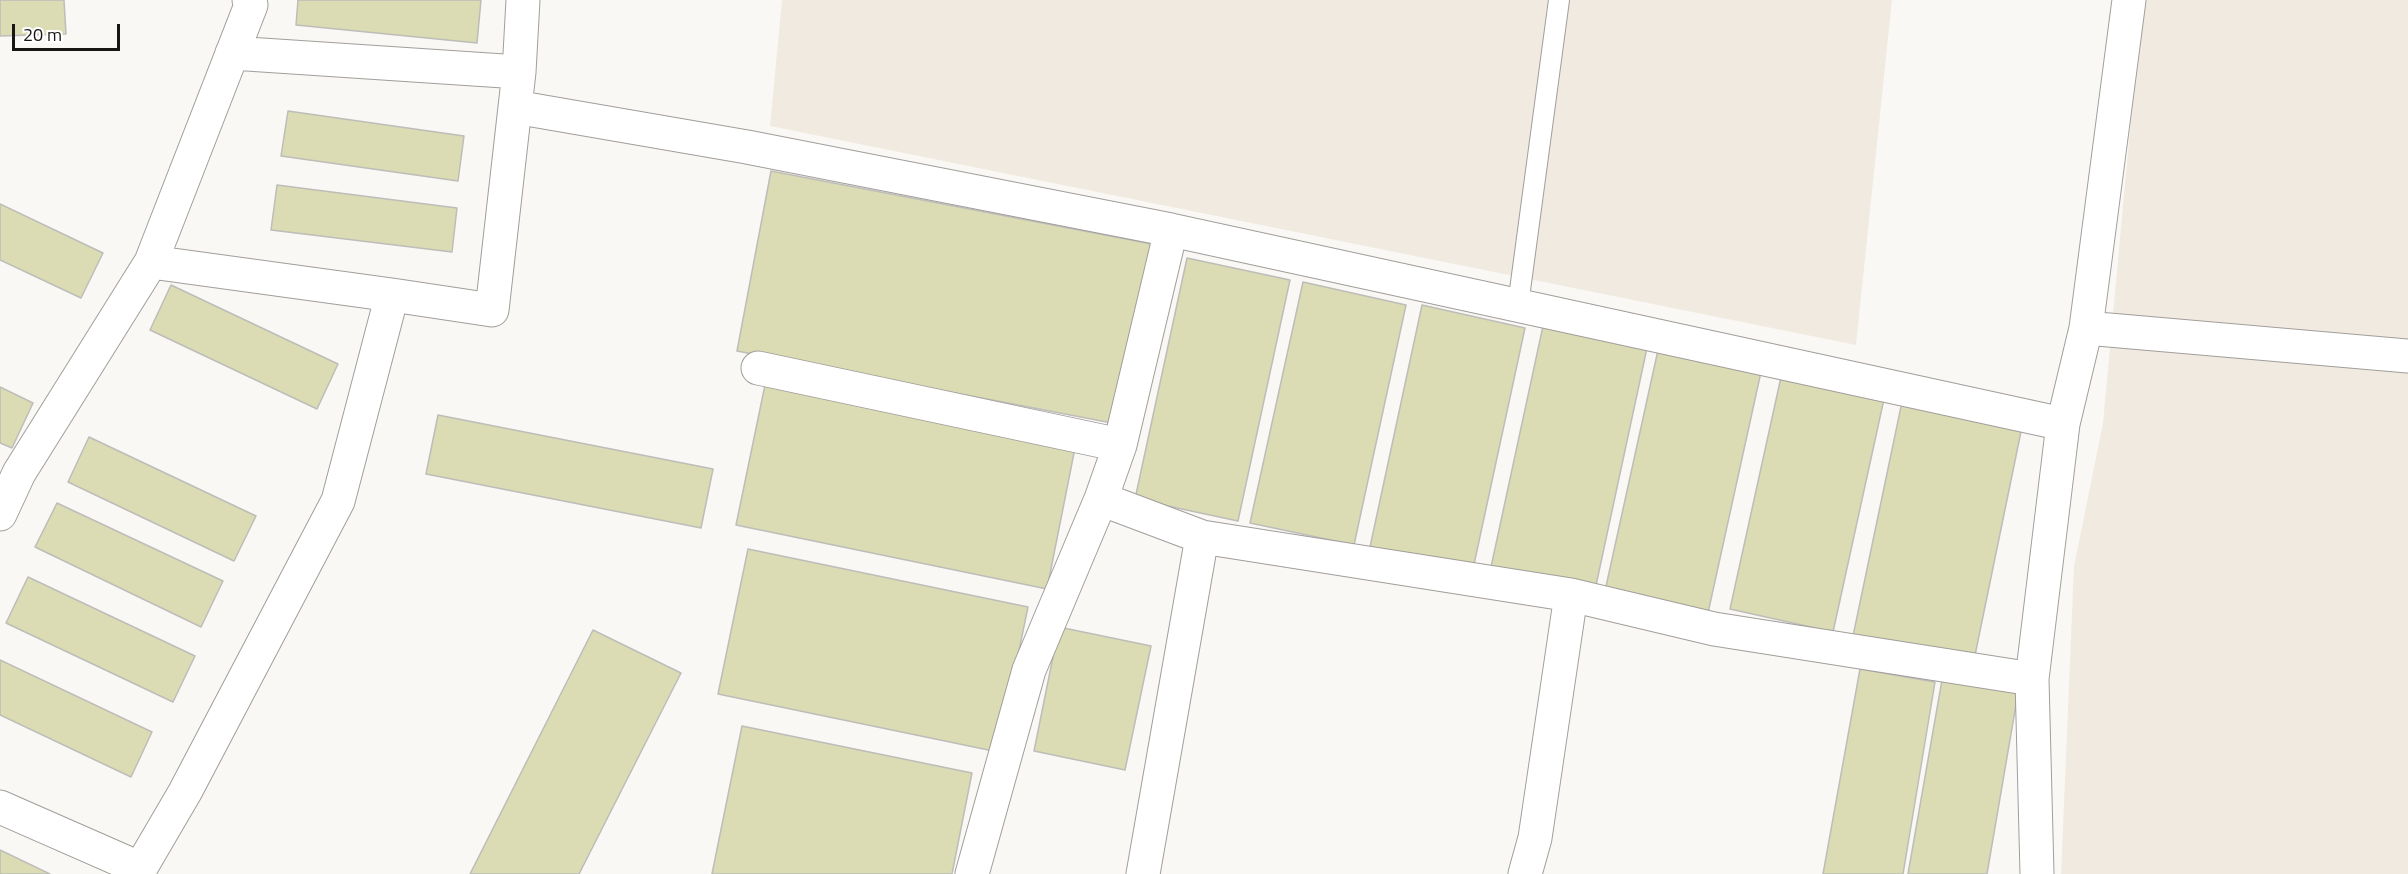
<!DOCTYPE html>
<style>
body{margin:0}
#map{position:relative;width:2408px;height:874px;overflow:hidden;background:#faf8f5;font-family:"Titillium Web",sans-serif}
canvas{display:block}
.scale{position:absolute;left:12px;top:24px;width:108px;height:27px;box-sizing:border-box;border:3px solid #171615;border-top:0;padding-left:8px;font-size:18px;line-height:21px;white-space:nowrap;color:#171615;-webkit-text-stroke:4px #fff;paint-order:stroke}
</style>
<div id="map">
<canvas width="2408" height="874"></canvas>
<div class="scale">20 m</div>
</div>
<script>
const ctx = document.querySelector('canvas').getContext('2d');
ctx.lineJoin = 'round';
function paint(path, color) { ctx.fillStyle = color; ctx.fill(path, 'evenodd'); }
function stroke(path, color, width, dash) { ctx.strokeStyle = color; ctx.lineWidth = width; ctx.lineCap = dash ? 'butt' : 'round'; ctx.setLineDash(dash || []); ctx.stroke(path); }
paint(new Path2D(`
 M 782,0 L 1892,0 L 1856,345 L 770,126 Z
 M 2142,0 L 2408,0 L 2408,874 L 2061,874 L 2074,566 L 2103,423 Z`), '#f1eae0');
const building = new Path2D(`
 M 0,0 L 64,0 L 66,34 L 0,36 Z
 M 298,0 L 481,0 L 477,43 L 296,25 Z
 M 288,111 L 464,136 L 458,181 L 281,156 Z
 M 771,171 L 1152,244 L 1117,424 L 737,351 Z
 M 277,185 L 457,208 L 452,252 L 271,230 Z
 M 0,204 L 103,253 L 81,298 L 0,260 Z
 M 1187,258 L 1290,280 L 1238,521 L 1135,499 Z
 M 1303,282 L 1406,305 L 1354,545 L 1250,523 Z
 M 171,285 L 338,364 L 317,409 L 150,330 Z
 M 1422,305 L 1525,328 L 1473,569 L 1370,547 Z
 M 1543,326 L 1647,348 L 1595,590 L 1491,567 Z
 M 1658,350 L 1761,372 L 1708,613 L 1605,591 Z
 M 1783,368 L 1886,390 L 1833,632 L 1730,609 Z
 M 765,385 L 1075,448 L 1047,589 L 736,525 Z
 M 0,387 L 33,403 L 12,448 L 0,443 Z
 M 1903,397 L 2023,422 L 1974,660 L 1853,636 Z
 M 438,415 L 713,469 L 701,528 L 426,474 Z
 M 89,437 L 256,516 L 234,561 L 68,482 Z
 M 57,503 L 223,581 L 201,627 L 35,547 Z
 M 748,549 L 1028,607 L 998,752 L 718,694 Z
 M 28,577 L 195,656 L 173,702 L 6,623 Z
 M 1059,627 L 1151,646 L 1125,770 L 1034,751 Z
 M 593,630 L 681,673 L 579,874 L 470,874 Z
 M 0,660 L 152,732 L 131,777 L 0,715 Z
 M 1860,669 L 1935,682 L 1903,874 L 1823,874 Z
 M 1942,680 L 2018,693 L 1987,874 L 1908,874 Z
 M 742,726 L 972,773 L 952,874 L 712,874 Z
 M 0,850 L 50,874 L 0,874 Z`);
paint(building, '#dbdbb4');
stroke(building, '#bdbdb9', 1.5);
const service = new Path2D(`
 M 1518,305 L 1559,0`);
const minor = new Path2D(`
 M 232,53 L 519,72 L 492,310 L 392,295
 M 519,72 L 523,0
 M 515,107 L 747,147 L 1171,230 L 1120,445 L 1101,499 L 1029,670 L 972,874
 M 1171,230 L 2063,424
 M 2086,328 L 2408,356
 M 758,368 L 1120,445
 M 1101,499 L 1202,537
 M 0,514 L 19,473 L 151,262 L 251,5 L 249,0
 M 0,807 L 139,868
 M 137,874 L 185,792 L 338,501 L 392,295 L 151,262
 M 1143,874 L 1202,537 L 1571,595 L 1714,629 L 2032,679
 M 1525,874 L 1535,838 L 1571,595
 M 2037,874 L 2032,679 L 2063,424 L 2086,328 L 2129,0`);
stroke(service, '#a19e9b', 22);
stroke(minor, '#a19e9b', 35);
stroke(service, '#fff', 20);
stroke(minor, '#fff', 33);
</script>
